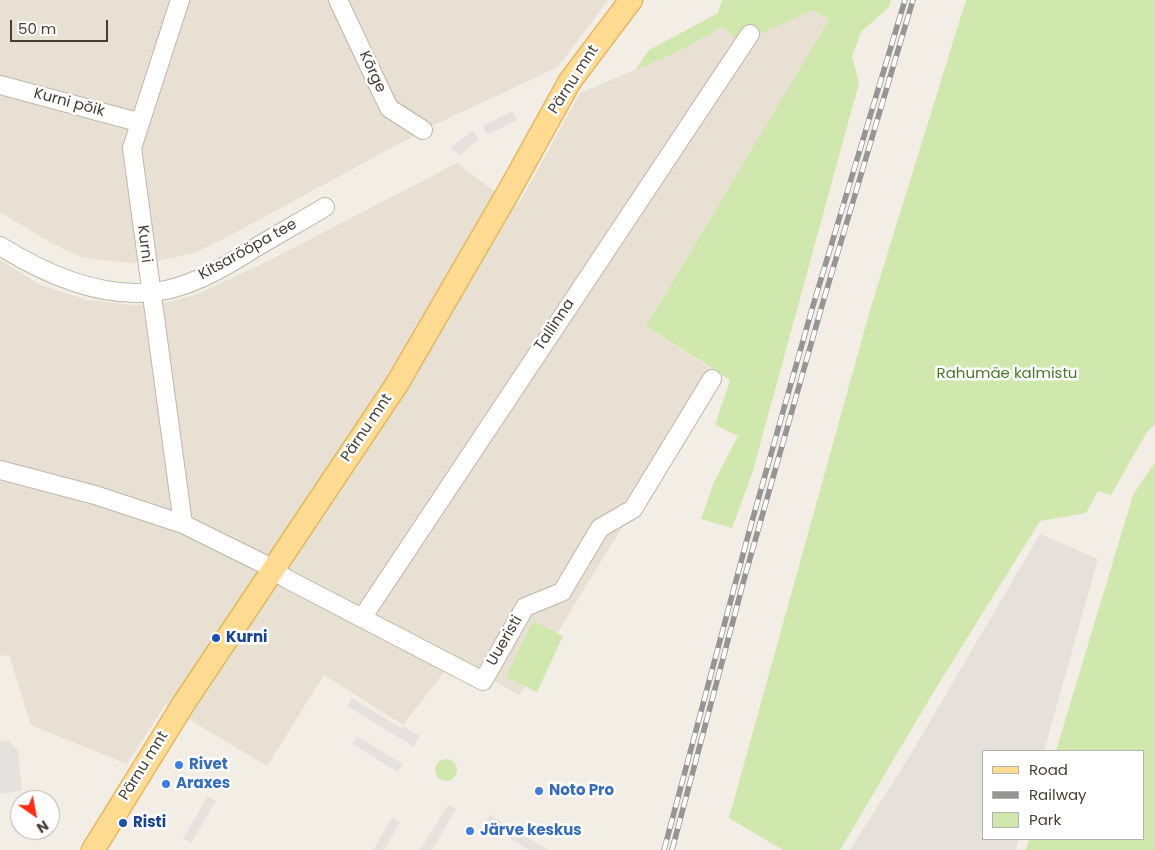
<!DOCTYPE html>
<meta charset="utf-8">
<style>
body{margin:0}
#map{position:relative;width:1155px;height:850px;overflow:hidden;background:#f3eee5;font-family:Poppins,sans-serif}
canvas{display:block}
.legend{position:absolute;left:982px;top:750px;width:162px;height:90px;box-sizing:border-box;background:#fff;border:1px solid #b5b2ae;margin:0;padding:6px 9px;list-style:none;font-size:15px;color:#463e35}
.legend li{display:flex;align-items:center;gap:10px;height:25px}
.legend b{width:25px;border:1px solid #b5b2ae}
.north{position:absolute;left:10px;top:790px;width:50px;height:50px;box-sizing:border-box;background:#fff;border:1px solid #b5b2ae;border-radius:50%;rotate:147deg;font-size:14px;font-weight:700;line-height:20px;text-align:center;color:#463e35}
.north::after{content:'';display:block;margin:auto;width:18px;height:22px;background:#fd2b12;clip-path:polygon(50% 0,100% 100%,50% 72%,0 100%)}
.scale{position:absolute;left:10px;top:20px;width:98px;height:22px;box-sizing:border-box;border:2px solid #463e35;border-top:0;padding-left:6px;font-size:15px;line-height:18px;white-space:nowrap;color:#463e35;-webkit-text-stroke:4px #fff;paint-order:stroke}
</style>
<div id="map">
<canvas width="1155" height="850"></canvas>
<ul class="legend">
<li><b style="height:6px;background:#ffdb92"></b>Road</li>
<li><b style="height:6px;background:#959595"></b>Railway</li>
<li><b style="height:14px;background:#d0e8ad"></b>Park</li>
</ul>
<div class="north">N</div>
<div class="scale">50 m</div>
</div>
<script>
const ctx = document.querySelector('canvas').getContext('2d');
ctx.lineJoin = 'round';
function paint(path, color) { ctx.fillStyle = color; ctx.fill(path, 'evenodd'); }
function stroke(path, color, width, dash) { ctx.strokeStyle = color; ctx.lineWidth = width; ctx.lineCap = dash ? 'butt' : 'round'; ctx.setLineDash(dash || []); ctx.stroke(path); }
function drawText(font, color, halo, rows, align = 'center') {
  ctx.font = font + ' Poppins,sans-serif'; ctx.lineWidth = 5; ctx.setLineDash([]); ctx.textBaseline = 'middle'; ctx.strokeStyle = halo; ctx.fillStyle = color; for (const [text, x, y, turn = 0] of rows) {
    ctx.save(); ctx.translate(x, y); ctx.rotate((+turn || 0) * Math.PI / 180); ctx.textAlign = isNaN(turn) ? turn : align; if (halo) ctx.strokeText(text, 0, 0); ctx.fillText(text, 0, 0); ctx.restore();
  }
}
paint(new Path2D(`
 M 0,0 L 608,0 L 558,67 L 432,126 L 229,236 L 194,253 L 158,261 L 131,263 L 83,258 L 53,244 L 0,212 Z
 M 813,10 L 829,20 L 646,326 L 717,373 L 519,695 L 455,658 L 403,725 L 324,675 L 267,766 L 165,705 L 127,764 L 31,725 L 9,655 L 0,656 L 0,260 L 41,285 L 87,300 L 133,305 L 160,304 L 195,295 L 268,261 L 457,163 L 494,191 L 518,205 L 580,93 L 673,54 L 722,27 L 741,42 Z`), '#e7e0d3');
paint(new Path2D(`
 M 1040,534 L 1098,559 L 1044,751 L 984,751 L 984,839 L 1019,839 L 1016,850 L 850,850 L 912,752 Z`), '#e5e0da');
paint(new Path2D(`
 M 722,0 L 891,0 L 889,7 L 861,32 L 852,56 L 859,83 L 752,474 L 732,528 L 701,519 L 714,482 L 738,436 L 715,425 L 730,380 L 646,326 L 829,20 L 813,10 L 741,43 L 722,27 L 673,54 L 635,70 L 649,50 L 718,13 Z
 M 966,0 L 1155,0 L 1155,424 L 1147,432 L 1111,495 L 1098,491 L 1086,513 L 1040,521 L 933,693 L 840,850 L 783,850 L 729,818 L 870,310 Z
 M 1155,462 L 1155,850 L 1026,850 L 1029,839 L 1144,839 L 1144,751 L 1056,751 L 1133,495 Z
 M 533,621 L 563,636 L 537,692 L 506,677 Z
 M435 770a11 11 0 1 1 22 0a11 11 0 1 1-22 0Z`), '#d0e8ad');
paint(new Path2D(`
 M 512,111 L 517,120 L 487,135 L 483,126 Z
 M 473,130 L 479,139 L 460,155 L 451,148 Z
 M 352,698 L 401,728 L 403,726 L 420,736 L 414,747 L 347,706 Z
 M 357,736 L 403,764 L 398,772 L 352,744 Z
 M 8,740 L 18,751 L 22,790 L 0,794 L 0,742 Z
 M 207,797 L 216,801 L 191,843 L 183,839 Z
 M 448,805 L 456,809 L 432,850 L 420,850 Z
 M 490,815 L 548,850 L 529,850 L 485,823 Z
 M 392,817 L 400,822 L 384,850 L 373,850 Z`), '#e4e1de');
const minor = new Path2D(`
 M 180,0 L 132,148 L 183,524
 M 338,0 L 389,108 L 423,130
 M 0,85 L 138,122
 M 0,246 C 48,276 108,302 166,290 C 198,283 228,265 255,248 C 278,234 302,221 325,207
 M 0,470 L 95,495 L 183,524 L 262,563 L 287,579 L 483,681 L 525,607 L 562,592 L 600,528 L 633,509 L 712,379
 M 362,618 L 750,34`);
const major = new Path2D(`
 M 93,850 L 184,703 L 397,384 L 509,191 L 570,81 L 631,0`);
stroke(minor, '#bfb6a8', 20);
stroke(major, '#e5b861', 25);
stroke(minor, '#fff', 18);
stroke(major, '#ffdb92', 22);
const rail = new Path2D(`
 M 664,850 L 749,532 L 812,309 L 905,0
 M 672,850 L 745,576 L 821,309 L 913,0`);
stroke(rail, '#959595', 5.5);
stroke(rail, '#fff', 4, [11]);
for (const [x, y, r, color] of [
 [216,638,5,"#1a4fb4"],
 [179,765,5,"#3f7fe0"],
 [166,784,5,"#3f7fe0"],
 [539,791,5,"#3f7fe0"],
 [123,823,5,"#1a4fb4"],
 [470,831,5,"#3f7fe0"]
]) { const dot = new Path2D(); dot.arc(x, y, r, 0, 2 * Math.PI); ctx.fillStyle = color; ctx.fill(dot); stroke(dot, '#fff', 2); }
drawText('15px', '#463e35', '#fff', [
 ["Kõrge",372,72,65],
 ["Pärnu mnt",574,80,-57],
 ["Kurni põik",69,103,15],
 ["Kurni",144,244,83],
 ["Kitsarööpa tee",248,250,-29],
 ["Tallinna",555,325,-56],
 ["Pärnu mnt",367,428,-56],
 ["Uueristi",505,641,-60],
 ["Pärnu mnt",144,766,-58]
]);
drawText('15px', '#4a7827', '#fff', [
 ["Rahumäe kalmistu",1007,374]
]);
drawText('bold 15px', '#164399', '#fff', [
 ["Kurni",226,638],
 ["Risti",133,823]
], 'left');
drawText('bold 15px', '#366cbe', '#fff', [
 ["Rivet",189,765],
 ["Araxes",176,784],
 ["Noto Pro",549,791],
 ["Järve keskus",480,831]
], 'left');
</script>
